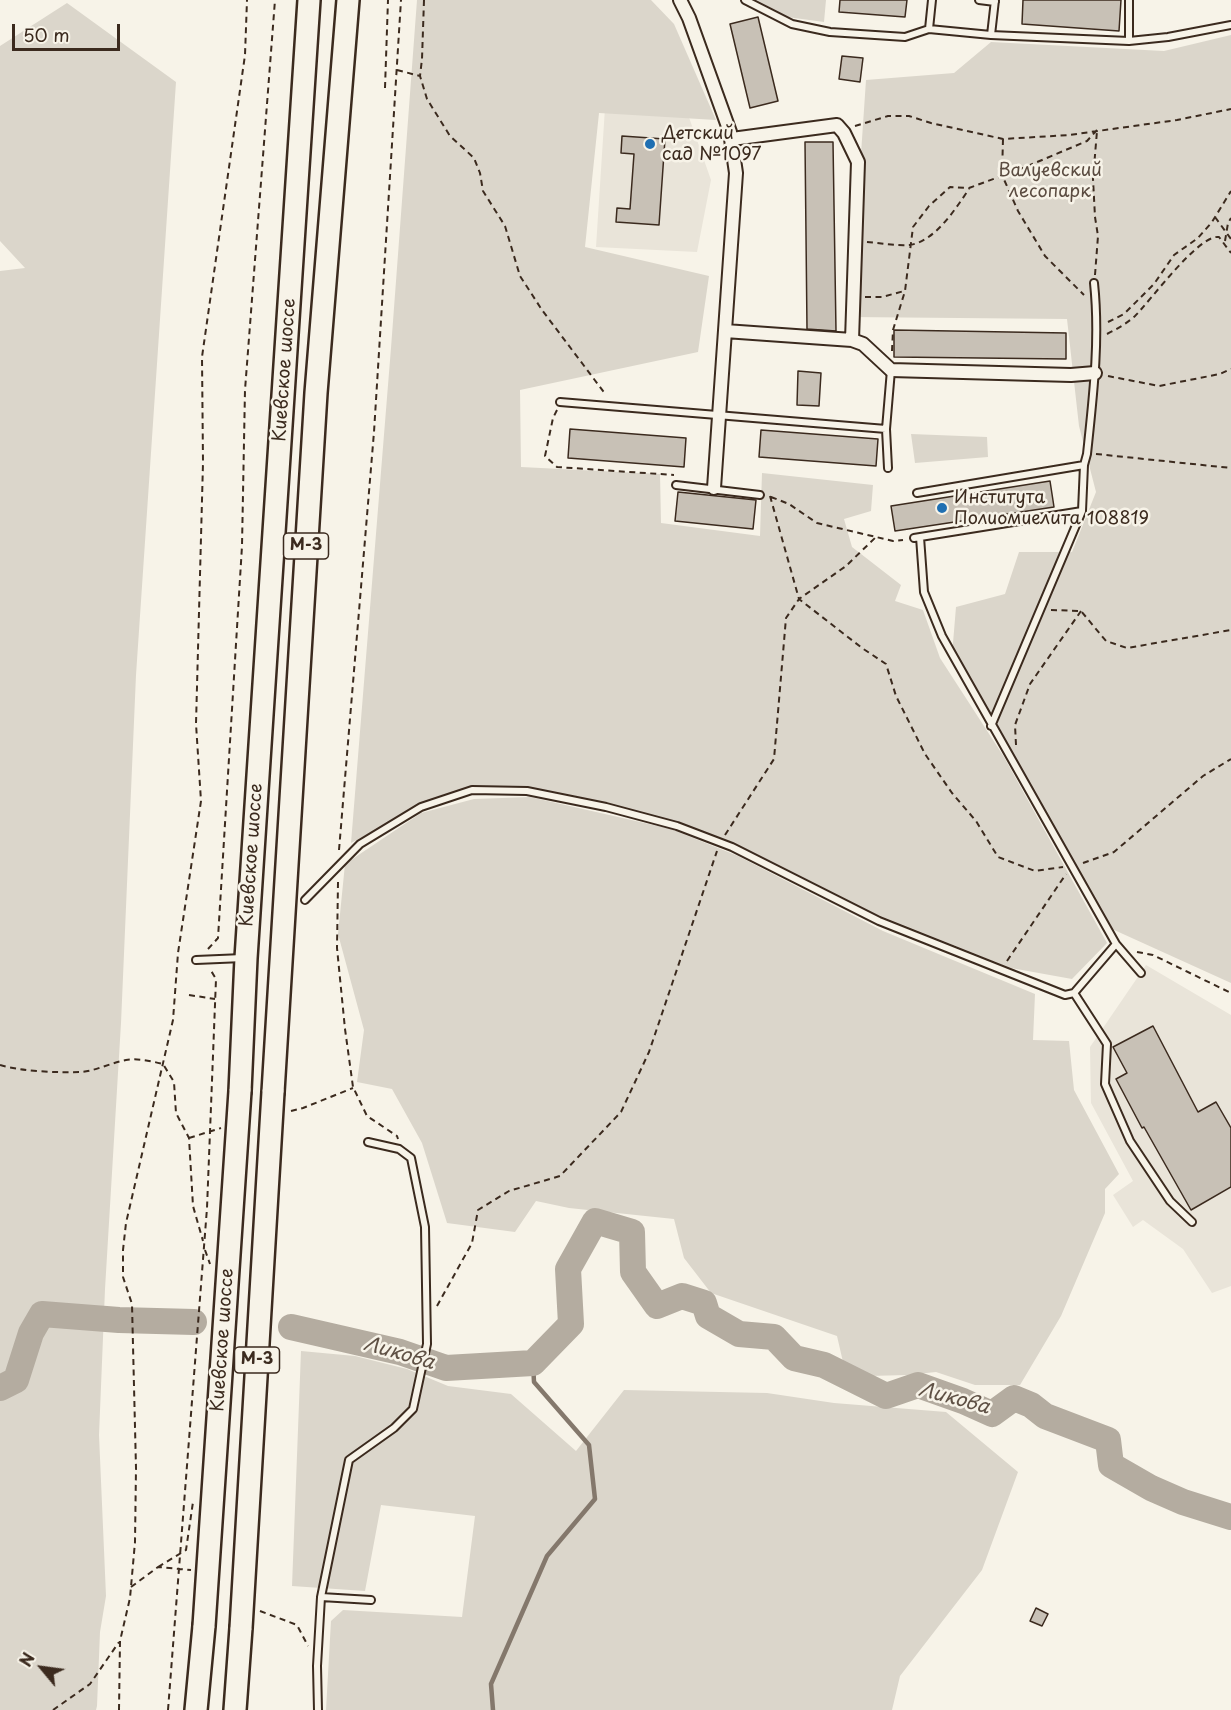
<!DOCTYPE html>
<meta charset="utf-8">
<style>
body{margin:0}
#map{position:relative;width:1231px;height:1710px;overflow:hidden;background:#f7f3e8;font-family:"Playpen Sans",sans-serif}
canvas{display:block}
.north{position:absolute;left:12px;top:1638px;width:60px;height:60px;-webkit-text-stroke:4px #f7f3e8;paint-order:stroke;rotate:299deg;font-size:16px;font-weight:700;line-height:24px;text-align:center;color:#3b2a1e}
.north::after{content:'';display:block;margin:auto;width:21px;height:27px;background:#3b2a1e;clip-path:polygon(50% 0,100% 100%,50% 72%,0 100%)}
.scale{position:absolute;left:12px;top:24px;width:108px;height:27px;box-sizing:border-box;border:3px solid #3b2a1e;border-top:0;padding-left:8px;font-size:18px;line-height:21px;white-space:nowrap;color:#3b2a1e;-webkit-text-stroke:4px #f7f3e8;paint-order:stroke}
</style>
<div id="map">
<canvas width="1231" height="1710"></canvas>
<div class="north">N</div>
<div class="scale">50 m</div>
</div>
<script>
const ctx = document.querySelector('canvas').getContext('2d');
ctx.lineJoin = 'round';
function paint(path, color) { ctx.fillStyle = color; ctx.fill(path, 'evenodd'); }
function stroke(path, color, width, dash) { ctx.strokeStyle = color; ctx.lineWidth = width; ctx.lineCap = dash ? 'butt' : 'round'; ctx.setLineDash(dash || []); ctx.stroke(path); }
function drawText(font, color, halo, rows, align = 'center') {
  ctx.font = font + ' "Playpen Sans",sans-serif'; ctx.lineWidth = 5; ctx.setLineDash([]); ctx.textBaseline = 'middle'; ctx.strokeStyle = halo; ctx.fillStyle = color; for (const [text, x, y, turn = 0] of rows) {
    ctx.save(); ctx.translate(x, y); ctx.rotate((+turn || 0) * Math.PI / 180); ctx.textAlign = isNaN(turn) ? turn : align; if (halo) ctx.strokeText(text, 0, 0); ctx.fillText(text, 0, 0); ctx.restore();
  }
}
paint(new Path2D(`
 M 685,106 L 711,180 L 697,252 L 596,247 L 605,108 Z
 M 1146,965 L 1231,1015 L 1231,1286 L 1212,1293 L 1183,1249 L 1143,1220 L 1133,1227 L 1113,1195 L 1133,1181 L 1091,1103 L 1090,1047 Z`), '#e9e4d9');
paint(new Path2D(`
 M 417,0 L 651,0 L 674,24 L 716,120 L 599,113 L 585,247 L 709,276 L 698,352 L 520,390 L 521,467 L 660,474 L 661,523 L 760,536 L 762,473 L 873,485 L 871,511 L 844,519 L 852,547 L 901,585 L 895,601 L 923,610 L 940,658 L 1004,757 L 1107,943 L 1072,979 L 1011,968 L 868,911 L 738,846 L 675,822 L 600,803 L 530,789 L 472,789 L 425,803 L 351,843 L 391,348 Z
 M 757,0 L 826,0 L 824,22 L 787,17 Z
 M 67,3 L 176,82 L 136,675 L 121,1023 L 105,1289 L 99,1435 L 106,1596 L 100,1632 L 97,1706 L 96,1710 L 0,1710 L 0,271 L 25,268 L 0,241 L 0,46 Z
 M 1231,35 L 1231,983 L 1112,929 L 952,655 L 956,607 L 1005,594 L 1019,552 L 1072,552 L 1096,492 L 1079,426 L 1067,319 L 850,317 L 866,80 L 954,73 L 991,42 L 1164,51 Z
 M 911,434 L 987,437 L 988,457 L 915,463 Z
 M 530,797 L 671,829 L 738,856 L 883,931 L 1035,994 L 1033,1040 L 1069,1041 L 1074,1090 L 1119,1174 L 1105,1189 L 1105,1213 L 1061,1316 L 1020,1385 L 975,1385 L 936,1372 L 907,1375 L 869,1376 L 843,1362 L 837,1336 L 711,1293 L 684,1258 L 674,1219 L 569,1208 L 536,1201 L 515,1232 L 447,1223 L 422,1143 L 392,1089 L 357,1082 L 364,1030 L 338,934 L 345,864 L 421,813 L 474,799 Z
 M 301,1351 L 355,1356 L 407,1369 L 448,1386 L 511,1394 L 576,1451 L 624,1390 L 767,1393 L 834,1403 L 946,1412 L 1018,1472 L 982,1570 L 900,1676 L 892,1710 L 326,1710 L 331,1621 L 343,1610 L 462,1617 L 475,1516 L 381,1505 L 365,1591 L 292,1586 Z`), '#dbd6cb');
stroke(new Path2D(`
 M 493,1710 L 491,1684 L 547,1556 L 595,1499 L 589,1445 L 534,1382 L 533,1363`), '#84786c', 4.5);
stroke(new Path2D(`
 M 291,1327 L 400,1352 L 446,1368 L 533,1363 L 571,1324 L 568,1269 L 595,1221 L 632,1232 L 633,1272 L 657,1306 L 682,1296 L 704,1303 L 708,1316 L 739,1334 L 774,1337 L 794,1358 L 824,1365 L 886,1396 L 918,1385 L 963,1401 L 992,1414 L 1014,1398 L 1031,1405 L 1045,1416 L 1108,1440 L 1111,1465 L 1151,1488 L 1183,1502 L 1231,1517
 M 0,1388 L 16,1380 L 31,1333 L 42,1314 L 119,1320 L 194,1322`), '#b4aca0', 26);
const building = new Path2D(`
 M 840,0 L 907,0 L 905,17 L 839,12 Z
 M 1023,0 L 1121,0 L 1119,31 L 1022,24 Z
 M 758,17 L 778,101 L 750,108 L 730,24 Z
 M 842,56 L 863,58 L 860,82 L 839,79 Z
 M 622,136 L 665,139 L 659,225 L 616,222 L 617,208 L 630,209 L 634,154 L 621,153 Z
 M 805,142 L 833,142 L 836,331 L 807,329 Z
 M 894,330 L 1066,333 L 1066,359 L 894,357 Z
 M 798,371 L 821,373 L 819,406 L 797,405 Z
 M 570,429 L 686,438 L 684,467 L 568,458 Z
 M 761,430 L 878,439 L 876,466 L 759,457 Z
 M 1050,481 L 1054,507 L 895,531 L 891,506 Z
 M 678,492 L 756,500 L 753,529 L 675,521 Z
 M 1153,1026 L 1198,1112 L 1216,1102 L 1231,1128 L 1231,1187 L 1191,1210 L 1144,1127 L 1142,1128 L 1116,1079 L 1127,1073 L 1113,1047 Z
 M 1036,1608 L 1048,1614 L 1042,1626 L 1030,1621 Z`);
paint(building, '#c8c1b6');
stroke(building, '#3b2a1e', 1.5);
const lane = new Path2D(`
 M 745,0 L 792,24 L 830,32 L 905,37 L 929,29 L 991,35 L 1129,41 L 1168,37 L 1231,25
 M 979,0 L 995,2
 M 929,29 L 932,0
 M 991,35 L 995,0
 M 1129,41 L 1129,0
 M 560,402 L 886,429
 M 888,468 L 886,429 L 891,370
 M 676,485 L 760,495
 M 917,493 L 1084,465
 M 920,537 L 924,592 L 942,636 L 1116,944 L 1141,973
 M 914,538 L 1082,511
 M 991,726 L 1082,511 L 1084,465 L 1087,454 C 1093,397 1100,340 1094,283
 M 305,900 L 360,844 L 421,807 L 472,790 L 527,791 L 606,807 L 677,826 L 732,847 L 879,921 L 1065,995 L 1074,993 L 1116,944
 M 196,960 L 243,958
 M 1074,993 L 1107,1044 L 1105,1084 L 1130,1141 L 1170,1201 L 1192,1222
 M 321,1597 L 371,1600
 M 318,1710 L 317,1666 L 321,1597 L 349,1460 L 394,1428 L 413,1409 L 427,1344 L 425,1227 L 411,1158 L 399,1149 L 368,1142`);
const street = new Path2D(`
 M 680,0 L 689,18 L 730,132 L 736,173 L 714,488
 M 732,139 L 837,125 L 844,133 L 858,162 L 852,340
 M 725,331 L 852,340 L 863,344 L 891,370 L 1071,375 L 1095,373`);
const highway = new Path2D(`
 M 240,1091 L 246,958 L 309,0
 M 273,1092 L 316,393 L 348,0
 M 196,1710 L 204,1626
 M 235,1710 L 241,1628`);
stroke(lane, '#3b2a1e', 10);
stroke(street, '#3b2a1e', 16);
stroke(highway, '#3b2a1e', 26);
stroke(new Path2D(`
 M 424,0 L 422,59 L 420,76 L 427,99 L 450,136 L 474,158 L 480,173 L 483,191 L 505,226 L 520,276 L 542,310 L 606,395
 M 397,70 L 420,76
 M 385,88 L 388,0
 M 855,126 L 888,116 L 909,116 L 931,123 L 1003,139 L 1069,135 L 1177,120 L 1231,109
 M 1003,139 L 1002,175 L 1018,211 L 1045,256 L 1084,295
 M 1215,217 L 1231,239
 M 1225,241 L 1228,223 L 1231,218
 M 867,242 C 881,243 896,246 909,245 C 935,242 956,208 969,189
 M 1095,275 L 1098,236 L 1095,217 L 1093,179 L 1097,131
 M 865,297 L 882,297 L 904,291
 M 1108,322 L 1124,314 L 1154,284 L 1174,255 L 1198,238 L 1212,222 L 1231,191
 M 1107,334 C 1117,329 1126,324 1135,316 C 1151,300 1199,234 1219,237 L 1231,253
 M 892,351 L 893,330 L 905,291 L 913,227 L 929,206 L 950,187 L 969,188 L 1023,168 L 1087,141 L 1097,130
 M 1108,376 L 1159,386 L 1220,374 L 1231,369
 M 557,410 L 553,418 L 545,456 L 557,467 L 674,475
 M 1096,454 L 1231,468
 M 770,496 L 799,599 L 862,648 L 886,664 L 896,696 L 925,754 L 952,793 L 976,821 L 998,857 L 1035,871 L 1063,867
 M 771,497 L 789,504 L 817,523 L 893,541 L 903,540
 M 1051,610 L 1081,611 L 1106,641 L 1127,648 L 1231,630
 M 1016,745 L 1015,725 L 1030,684 L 1081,611
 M 725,835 L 774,759 L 786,618 L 799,599 L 846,566 L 876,537
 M 339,850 L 374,432 L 401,0
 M 1083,863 L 1114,852 L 1203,776 L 1231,759
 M 338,882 L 337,948 L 345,1029 L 353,1087 L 367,1116 L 397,1136 L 398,1139
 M 208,949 L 218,938 L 242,546 L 245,390 L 275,0
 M 1137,952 L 1153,955 L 1231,993
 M 1007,961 L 1066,874
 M 189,995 L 215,999
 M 0,1065 C 19,1071 59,1073 80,1072 C 96,1071 110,1063 126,1060 C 138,1058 151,1061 163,1064 L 174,1082 L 176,1113 L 189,1138 L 193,1206 L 203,1241
 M 291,1111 L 303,1108 L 353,1088
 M 189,1138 L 221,1128
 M 205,1250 L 210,1264
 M 437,1306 L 472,1243 L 478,1210 L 509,1191 L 560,1176 L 621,1112 L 649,1052 L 717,851
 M 158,1567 L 186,1550 L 193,1502
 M 131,1587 L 158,1567 L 191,1570
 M 260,1611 L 297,1625 L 308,1646
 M 53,1710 L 90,1684 L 119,1642
 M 119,1710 L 120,1641 L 130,1598 L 135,1542 L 136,1468 L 132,1304 L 123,1277 L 123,1250 L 126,1223 L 173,1020 L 178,953 L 201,801 L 196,724 L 203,463 L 202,357 L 245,55 L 247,0
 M 168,1710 L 207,1208 L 216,979 L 210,969`), '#3b2a1e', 2, [6, 4.5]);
stroke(lane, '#f7f3e8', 6);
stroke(street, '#f7f3e8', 12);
stroke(highway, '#f7f3e8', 21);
const highwayBridge = new Path2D(`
 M 204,1626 L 240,1091
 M 241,1628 L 273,1092`);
stroke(highwayBridge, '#3b2a1e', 26, []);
stroke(highwayBridge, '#f7f3e8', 21);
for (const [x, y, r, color] of [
 [650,144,6,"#1f6fb2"],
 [942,508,6,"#1f6fb2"]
]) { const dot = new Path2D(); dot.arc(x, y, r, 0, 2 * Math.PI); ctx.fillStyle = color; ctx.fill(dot); stroke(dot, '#f7f3e8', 2); }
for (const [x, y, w] of [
 [306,546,45],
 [257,1360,45]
]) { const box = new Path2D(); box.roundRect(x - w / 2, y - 13, w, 26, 4.5); ctx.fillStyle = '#f7f3e8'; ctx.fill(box); stroke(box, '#3b2a1e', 1.5); }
drawText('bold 16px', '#3b2a1e', null, [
 ["М-3",306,546],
 ["М-3",257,1360]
]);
drawText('18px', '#3b2a1e', '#f7f3e8', [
 ["Детский",662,134],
 ["сад №1097",662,155],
 ["Института",954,498],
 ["Полиомиелита 108819",954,519]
], 'left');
drawText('18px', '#5b4c41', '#f7f3e8', [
 ["Валуевский",1050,171],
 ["лесопарк",1050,192]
]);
drawText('18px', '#3b2a1e', '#f7f3e8', [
 ["Киевское шоссе",285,370,-86],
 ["Киевское шоссе",252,855,-86],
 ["Киевское шоссе",223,1340,-86]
]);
drawText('italic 20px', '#5f5145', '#f7f3e8', [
 ["Ликова",399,1354,16],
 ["Ликова",954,1399,15]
]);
</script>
